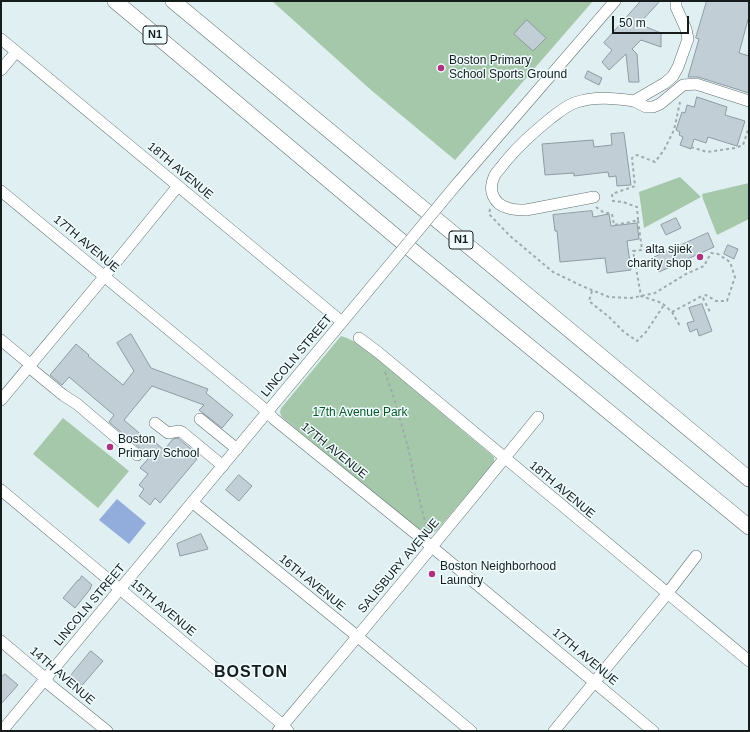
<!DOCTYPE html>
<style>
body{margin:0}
#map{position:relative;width:750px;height:732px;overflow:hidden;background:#e0f0f2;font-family:Arial,sans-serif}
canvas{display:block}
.frame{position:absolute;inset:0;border:2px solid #161b1c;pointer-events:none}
.scale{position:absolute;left:612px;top:16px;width:77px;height:18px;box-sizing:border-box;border:2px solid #161b1c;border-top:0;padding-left:5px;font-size:12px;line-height:14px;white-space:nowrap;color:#161b1c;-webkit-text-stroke:3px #f0fdfe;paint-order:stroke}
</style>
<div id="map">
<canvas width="750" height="732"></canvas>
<div class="frame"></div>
<div class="scale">50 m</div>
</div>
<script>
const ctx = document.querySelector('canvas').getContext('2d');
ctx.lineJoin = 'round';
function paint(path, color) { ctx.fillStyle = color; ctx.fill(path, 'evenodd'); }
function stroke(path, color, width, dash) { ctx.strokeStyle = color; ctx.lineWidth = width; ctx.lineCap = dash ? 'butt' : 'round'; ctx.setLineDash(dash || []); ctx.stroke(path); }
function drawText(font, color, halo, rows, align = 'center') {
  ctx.font = font + ' Arial,sans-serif'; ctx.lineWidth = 3; ctx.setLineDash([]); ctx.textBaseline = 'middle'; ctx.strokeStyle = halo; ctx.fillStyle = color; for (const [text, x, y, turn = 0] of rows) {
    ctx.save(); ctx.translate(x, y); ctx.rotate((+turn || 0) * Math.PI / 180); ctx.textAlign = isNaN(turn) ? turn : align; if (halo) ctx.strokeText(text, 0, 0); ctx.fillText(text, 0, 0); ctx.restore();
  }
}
paint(new Path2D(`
 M 272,1 L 593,1 L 455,160 L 371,90 Z
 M 680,177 L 701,197 L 644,228 L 639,192 Z
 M 749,183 L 749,219 L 717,235 L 703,199 L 702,194 Z
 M 341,336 L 347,338 L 357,343 L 380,361 L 494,457 L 494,462 L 493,464 L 438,529 C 432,535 426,535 420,531 L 283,418 C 280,415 279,411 282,407 Z
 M 63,418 L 129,471 L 98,508 L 33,454 Z`), '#a5c8ab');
paint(new Path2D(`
 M 117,499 L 146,523 L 129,544 L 99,520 Z`), '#92acdc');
const building = new Path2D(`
 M 641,1 L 660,1 L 639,24 L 661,33 L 661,47 L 641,40 L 632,49 L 637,54 L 639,82 L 629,82 L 626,54 L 609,70 L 602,62 L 612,50 L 604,43 Z
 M 707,1 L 749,1 L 749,16 L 739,53 L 749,56 L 749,93 L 698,77 L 688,77 L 699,39 L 696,38 Z
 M 527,20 L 546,38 L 533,51 L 514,34 Z
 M 588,71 L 602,78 L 599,85 L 585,78 Z
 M 697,97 L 727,107 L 725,115 L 745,121 L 737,146 L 708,137 L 706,143 L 694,139 L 691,149 L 680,145 L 683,137 L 679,135 L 680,132 L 676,130 L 682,112 L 685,113 L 687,105 L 694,107 Z
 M 624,133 L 631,185 L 617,186 L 616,176 L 609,177 L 608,172 L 574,176 L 574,173 L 545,175 L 542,144 L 593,140 L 594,147 L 612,145 L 611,134 Z
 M 592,211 L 593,217 L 609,214 L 611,226 L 637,223 L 639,239 L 627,241 L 631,270 L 607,273 L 605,258 L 560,262 L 557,231 L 555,231 L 553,215 Z
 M 676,218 L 681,228 L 666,235 L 661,225 Z
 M 708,233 L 714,247 L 659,272 L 653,258 Z
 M 728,245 L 738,249 L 734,259 L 724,254 Z
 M 702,304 L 712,331 L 699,336 L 697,329 L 690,332 L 687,323 L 694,321 L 689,308 Z
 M 131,334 L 151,368 L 208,389 L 206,393 L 233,415 L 222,428 L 199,410 L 204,405 L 152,386 L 124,420 L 145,438 L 147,435 L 164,450 L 173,439 L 178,438 L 198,455 L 195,458 L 197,459 L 160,503 L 155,498 L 150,505 L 139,496 L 144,489 L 139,485 L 148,474 L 140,468 L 148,459 L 144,455 L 142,450 L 109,422 L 114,415 L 69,377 L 62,385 L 50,375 L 76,344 L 89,355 L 88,356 L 123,385 L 134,371 L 117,343 Z
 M 239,475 L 252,486 L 239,501 L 226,490 Z
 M 201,534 L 208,549 L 180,556 L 177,544 Z
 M 82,576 L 92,585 L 90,588 L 91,588 L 75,608 L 63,598 L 78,580 L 79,580 Z
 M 91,651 L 103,661 L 79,689 L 68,679 Z
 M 5,674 L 18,685 L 1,704 L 1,678 Z`);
paint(building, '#c1ced6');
stroke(building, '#8e9aa1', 1);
const minor = new Path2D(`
 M 676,1 L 676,7 L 686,29 L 688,39 L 678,67 L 673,76 L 665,83 L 634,101 L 646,107 L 653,107 L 660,104 L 683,85 L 696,84 L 749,101
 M 1,39 L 342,322
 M 1,70 L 16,52
 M 456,185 L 615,1
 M 1,191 L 261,406 L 274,419 L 426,542 L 653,731
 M 594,197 L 526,210 C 520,210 513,210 508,208 C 493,204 488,190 494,177 C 496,172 502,167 505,162 C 520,144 533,133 551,118 C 558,113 566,106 574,103 C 594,96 614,98 634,101
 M 359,338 L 379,353 L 749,661
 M 1,340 L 31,365
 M 29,367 L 63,395 L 77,404 L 137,455
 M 1,400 L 99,283 L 178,186
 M 200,419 L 237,449
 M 155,423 L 168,433 L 179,431 L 182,432 L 223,466
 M 1,490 L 283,725 L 288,731
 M 192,502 L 352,632 L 471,731
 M 1,641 L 46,679 L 50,685 L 107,731
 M 2,731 L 397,256
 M 278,731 C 366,627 453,522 538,417
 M 554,731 L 663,599 L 696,556`);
const highway = new Path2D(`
 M 115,1 L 413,251 L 749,527
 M 173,1 L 749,479`);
stroke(minor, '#617071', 12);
stroke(highway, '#617071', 16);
stroke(new Path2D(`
 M 691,147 L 707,152 L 735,148 L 743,145 L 749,127
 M 596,207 L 603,212 L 612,214 L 614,225 L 631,222 L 638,220 L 642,250 L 633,251 L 641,296 L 662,303 L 672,312 L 680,326
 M 490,209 L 489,214 L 510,236 L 553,272 L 582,286 L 609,297 L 631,298 L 655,293 L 668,285 L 686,274 L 704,266 L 711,253 L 718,254 L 730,262 L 735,277 L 727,301 L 716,301 L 706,295 L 702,296
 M 638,220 L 637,207 L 623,202 L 613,201 L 612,194 L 635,186 L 632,158 L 637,155 L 655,162 L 664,150 L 674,130 L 680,102
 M 592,291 L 589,301 L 609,317 L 624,332 L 637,341 L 646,332 L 664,305
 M 672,312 L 702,296 L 710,312
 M 385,372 L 393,395 L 408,447 L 416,486 L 427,529`), '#9eaaac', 2, [3, 3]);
stroke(minor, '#fff', 11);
stroke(highway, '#fff', 15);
const minorBridge = new Path2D(`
 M 397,256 L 456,185`);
stroke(minorBridge, '#617071', 12, []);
stroke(minorBridge, '#fff', 11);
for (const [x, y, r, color] of [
 [441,68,4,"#b03180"],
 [700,257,4,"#b03180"],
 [110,447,4,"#b03180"],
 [432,574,4,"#b03180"]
]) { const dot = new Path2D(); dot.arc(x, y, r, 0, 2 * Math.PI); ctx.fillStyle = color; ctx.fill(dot); stroke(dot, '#f0fdfe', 1.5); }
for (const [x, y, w] of [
 [155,35,24],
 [461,240,24]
]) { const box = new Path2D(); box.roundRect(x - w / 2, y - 9, w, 18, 3); ctx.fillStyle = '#f0fdfe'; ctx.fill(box); stroke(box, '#161b1c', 1); }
drawText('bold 11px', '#161b1c', null, [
 ["N1",155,35],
 ["N1",461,240]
]);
drawText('12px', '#161b1c', '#f0fdfe', [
 ["Boston Primary",449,61],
 ["School Sports Ground",449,75],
 ["alta sjiek",692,250,"right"],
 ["charity shop",692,264,"right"],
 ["Boston",118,440],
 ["Primary School",118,454],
 ["Boston Neighborhood",440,567],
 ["Laundry",440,581]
], 'left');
drawText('12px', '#161b1c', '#f0fdfe', [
 ["18TH AVENUE",180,171,40],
 ["17TH AVENUE",86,244,40],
 ["LINCOLN STREET",297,356,-50],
 ["17TH AVENUE",334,451,39],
 ["18TH AVENUE",562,490,40],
 ["SALISBURY AVENUE",399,566,-50],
 ["16TH AVENUE",312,583,39],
 ["LINCOLN STREET",90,605,-50],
 ["15TH AVENUE",163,608,40],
 ["17TH AVENUE",585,657,40],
 ["14TH AVENUE",62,676,41]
]);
drawText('12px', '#095625', '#f0fdfe', [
 ["17th Avenue Park",360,413]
]);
ctx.letterSpacing = '1px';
drawText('bold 16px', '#161b1c', '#f0fdfe', [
 ["BOSTON",251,673]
]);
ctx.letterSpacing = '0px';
</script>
